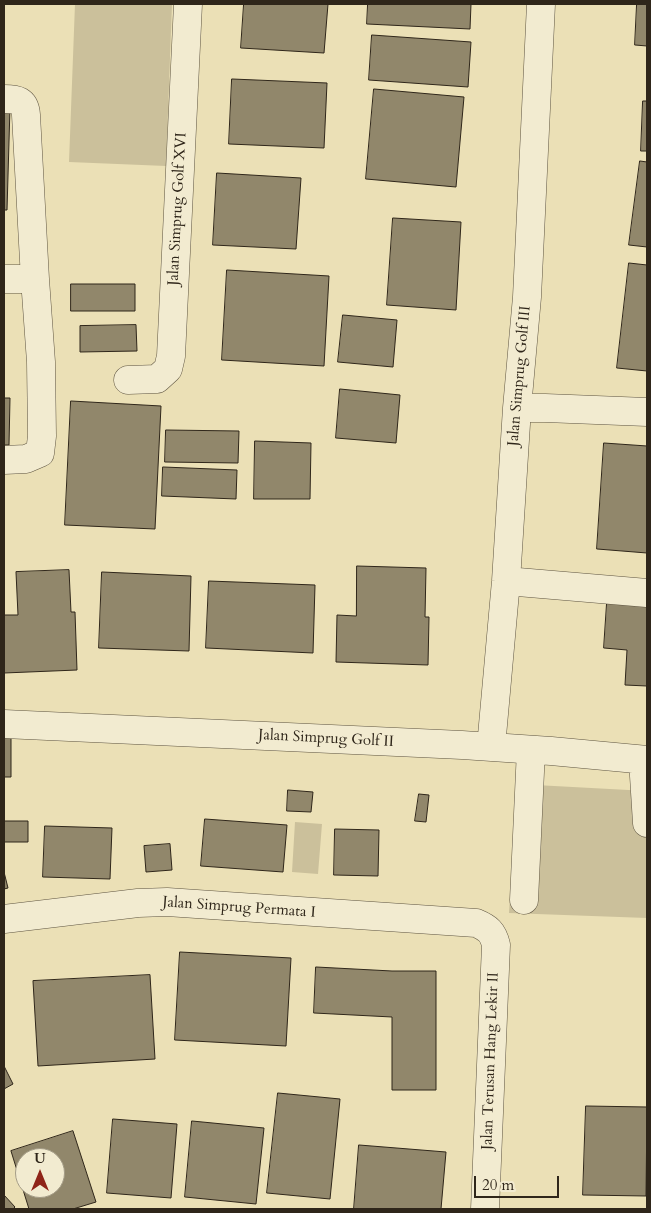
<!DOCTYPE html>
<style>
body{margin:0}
#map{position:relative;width:651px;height:1213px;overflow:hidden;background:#ebe0b6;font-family:Cardo,serif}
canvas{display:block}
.frame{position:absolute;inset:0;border:5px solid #2f261a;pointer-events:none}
.north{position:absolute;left:15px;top:1148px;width:50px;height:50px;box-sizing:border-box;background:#f2ebd0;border:1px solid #a49c87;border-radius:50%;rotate:0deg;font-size:14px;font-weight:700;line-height:20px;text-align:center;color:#2f261a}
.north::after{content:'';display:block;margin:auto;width:18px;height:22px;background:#8f2418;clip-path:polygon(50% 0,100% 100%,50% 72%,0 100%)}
.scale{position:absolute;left:474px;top:1176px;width:85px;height:22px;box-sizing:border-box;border:2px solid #2f261a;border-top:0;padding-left:6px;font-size:15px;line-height:18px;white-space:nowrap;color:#2f261a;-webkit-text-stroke:4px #f2ebd0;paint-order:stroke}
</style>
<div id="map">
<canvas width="651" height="1213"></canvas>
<div class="frame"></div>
<div class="north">U</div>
<div class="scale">20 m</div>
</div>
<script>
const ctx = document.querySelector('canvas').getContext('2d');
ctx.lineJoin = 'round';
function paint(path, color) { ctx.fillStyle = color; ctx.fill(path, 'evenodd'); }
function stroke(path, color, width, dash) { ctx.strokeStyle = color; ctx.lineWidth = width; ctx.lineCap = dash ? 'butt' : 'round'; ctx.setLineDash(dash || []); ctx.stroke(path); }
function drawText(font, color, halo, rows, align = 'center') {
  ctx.font = font + ' Cardo,serif'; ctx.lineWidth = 5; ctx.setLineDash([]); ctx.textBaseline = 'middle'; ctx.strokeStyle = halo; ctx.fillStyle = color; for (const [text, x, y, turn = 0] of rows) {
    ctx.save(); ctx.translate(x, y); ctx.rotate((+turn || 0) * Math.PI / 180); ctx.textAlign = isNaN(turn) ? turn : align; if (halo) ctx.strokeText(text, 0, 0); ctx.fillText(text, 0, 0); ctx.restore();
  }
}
paint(new Path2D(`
 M 75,4 L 172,4 L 166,166 L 69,162 Z
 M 517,784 L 647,791 L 647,918 L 509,913 Z
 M 295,822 L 322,824 L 318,874 L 292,872 Z`), '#cbc09b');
const building = new Path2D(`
 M 244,4 L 328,4 L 324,53 L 241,48 Z
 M 368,4 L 471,4 L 470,29 L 367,24 Z
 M 637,4 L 647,4 L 647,46 L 635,45 Z
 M 372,35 L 471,42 L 468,87 L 369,80 Z
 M 232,79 L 327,83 L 324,148 L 229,144 Z
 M 374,89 L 464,97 L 456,187 L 366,179 Z
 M 643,101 L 647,101 L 647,151 L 641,151 Z
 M 4,107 L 10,107 L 7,210 L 4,210 Z
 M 640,161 L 647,162 L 647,247 L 629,245 Z
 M 217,173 L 301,178 L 296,249 L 213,245 Z
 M 393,218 L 461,222 L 456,310 L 387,305 Z
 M 629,263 L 647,265 L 647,371 L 617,368 Z
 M 227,270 L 329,276 L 324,366 L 222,360 Z
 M 71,284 L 135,284 L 135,311 L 71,311 Z
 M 343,315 L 397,320 L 393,367 L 338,362 Z
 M 136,325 L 137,351 L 80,352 L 80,326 Z
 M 340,389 L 400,395 L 396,443 L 336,438 Z
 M 4,398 L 10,398 L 9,445 L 4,445 Z
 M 71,401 L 161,406 L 155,529 L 65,525 Z
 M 166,430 L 239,431 L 238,463 L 165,462 Z
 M 255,441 L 311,443 L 310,499 L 254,499 Z
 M 604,443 L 647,446 L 647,553 L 597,549 Z
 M 163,467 L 237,470 L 236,499 L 162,496 Z
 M 357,566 L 426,568 L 425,617 L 429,617 L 428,665 L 336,662 L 337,615 L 356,616 Z
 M 69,570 L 71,612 L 75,612 L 77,670 L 4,673 L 4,615 L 18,615 L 16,572 Z
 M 102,572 L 191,576 L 189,651 L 99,648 Z
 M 209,581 L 315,585 L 313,653 L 206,648 Z
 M 607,603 L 647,606 L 647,686 L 625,685 L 627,650 L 604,648 Z
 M 11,730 L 11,777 L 4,777 L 4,731 Z
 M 288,790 L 313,792 L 311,812 L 287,811 Z
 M 419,794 L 429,795 L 426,822 L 415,821 Z
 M 205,819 L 287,825 L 283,872 L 201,866 Z
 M 4,821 L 28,821 L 28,842 L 4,842 Z
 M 45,826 L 112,828 L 110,879 L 43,877 Z
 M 335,829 L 379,830 L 378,876 L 334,875 Z
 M 170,844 L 172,870 L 146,872 L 144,846 Z
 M 4,872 L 8,888 L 4,889 Z
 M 180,952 L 291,958 L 286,1046 L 175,1040 Z
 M 316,967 L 392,971 L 436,971 L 436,1090 L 392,1090 L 392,1017 L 314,1013 Z
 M 150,975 L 155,1059 L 38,1066 L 33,981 Z
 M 4,1066 L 13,1084 L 4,1089 Z
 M 278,1093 L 340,1099 L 330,1199 L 267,1193 Z
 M 586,1106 L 647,1107 L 646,1196 L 583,1195 Z
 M 113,1119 L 177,1124 L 171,1198 L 107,1193 Z
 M 192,1121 L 264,1128 L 256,1204 L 185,1197 Z
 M 73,1131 L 96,1202 L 73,1209 L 29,1209 L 11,1151 ZM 25,1158 L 55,1158 L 55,1188 L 25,1188 Z
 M 359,1145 L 446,1152 L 441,1209 L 354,1209 Z
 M 4,1195 L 15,1207 L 13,1209 L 4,1209 Z`);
paint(building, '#91876b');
stroke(building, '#2f261a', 1);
const minor = new Path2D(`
 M 4,99 C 17,99 25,100 26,115 L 35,279 L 41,362 L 42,436 L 40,453 L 26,459 L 4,460
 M 4,279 L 35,279
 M 128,380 L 157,379 L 168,369 L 171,356 L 188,4
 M 517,408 L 545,408 L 647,412
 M 506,581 L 647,593
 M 4,724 L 462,745 L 551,751 L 647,760
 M 491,747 L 506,581 L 517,408 L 527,297 L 541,4
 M 643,760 L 647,823
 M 524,900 L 531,750
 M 4,919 L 138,903 L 167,902 L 476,923 C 488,928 493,932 496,945 L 485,1209`);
stroke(minor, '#5e5441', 29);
stroke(minor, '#f2ebd0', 28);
drawText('15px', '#2f261a', '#f2ebd0', [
 ["Jalan Simprug Golf XVI",178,209,-87],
 ["Jalan Simprug Golf III",520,376,-85],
 ["Jalan Simprug Golf II",326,739,3],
 ["Jalan Simprug Permata I",239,908,4],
 ["Jalan Terusan Hang Lekir II",491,1061,-88]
]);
</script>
